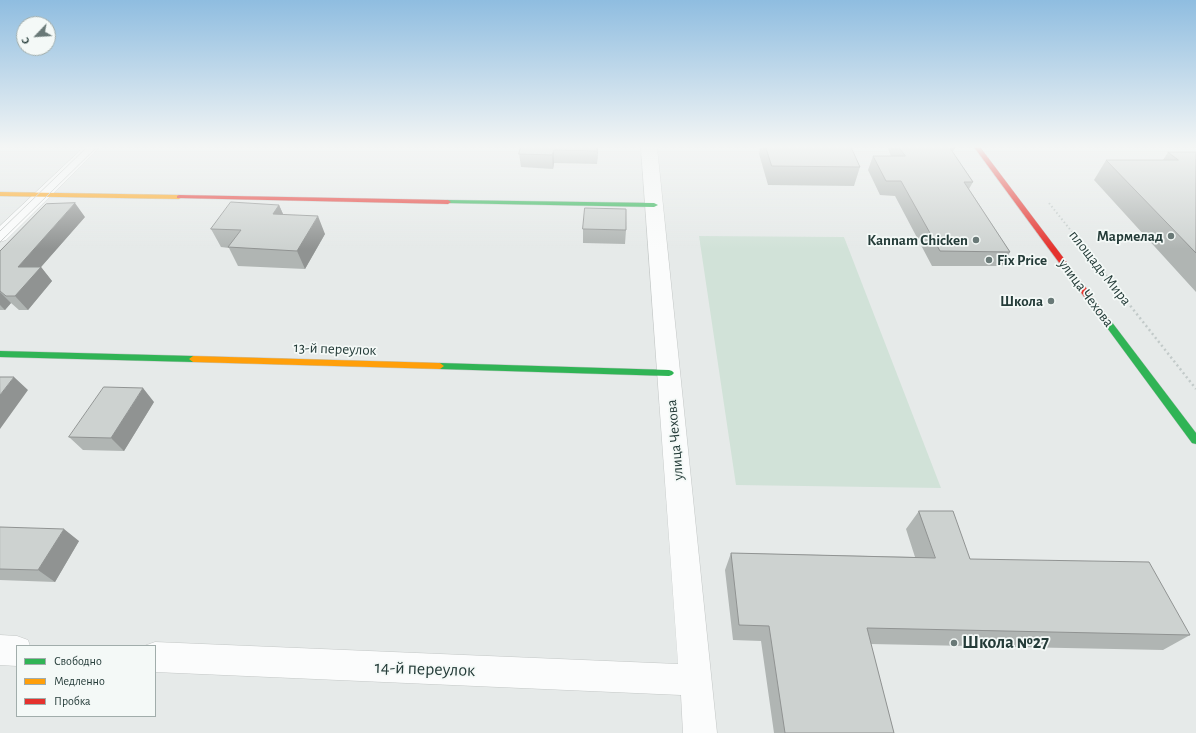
<!DOCTYPE html>
<meta charset="utf-8">
<style>
body{margin:0}
#map{position:relative;width:1196px;height:733px;overflow:hidden;background:#e6eae9;font-family:"Alegreya Sans",sans-serif}
canvas{display:block}
.legend{position:absolute;left:16px;top:645px;width:140px;height:72px;box-sizing:border-box;background:#f4f9f7;border:1px solid #a1adab;margin:0;padding:5px 7px;list-style:none;font-size:12px;color:#253c39}
.legend li{display:flex;align-items:center;gap:8px;height:20px}
.legend b{width:20px;border:1px solid #a1adab}
.north{position:absolute;left:16px;top:16px;width:40px;height:40px;box-sizing:border-box;background:#f4f9f7;border:1px solid #a1adab;border-radius:50%;rotate:245deg;font-size:11px;font-weight:700;line-height:16px;text-align:center;color:#253c39}
.north::after{content:'';display:block;margin:auto;width:14px;height:18px;background:#697977;clip-path:polygon(50% 0,100% 100%,50% 72%,0 100%)}
</style>
<div id="map">
<canvas width="1196" height="733"></canvas>
<ul class="legend">
<li><b style="height:5px;background:#30b455"></b>Свободно</li>
<li><b style="height:5px;background:#ff9f0a"></b>Медленно</li>
<li><b style="height:5px;background:#e5322d"></b>Пробка</li>
</ul>
<div class="north">С</div>
</div>
<script>
const ctx = document.querySelector('canvas').getContext('2d');
ctx.lineJoin = 'round';
function paint(path, color) { ctx.fillStyle = color; ctx.fill(path, 'evenodd'); }
function stroke(path, color, width, dash) { ctx.strokeStyle = color; ctx.lineWidth = width; ctx.lineCap = dash ? 'butt' : 'round'; ctx.setLineDash(dash || []); ctx.stroke(path); }
function drawText(font, color, halo, rows, align = 'center') {
  ctx.font = font + ' "Alegreya Sans",sans-serif'; ctx.lineWidth = 3.5; ctx.setLineDash([]); ctx.textBaseline = 'middle'; ctx.strokeStyle = halo; ctx.fillStyle = color; for (const [text, x, y, turn = 0] of rows) {
    ctx.save(); ctx.translate(x, y); ctx.rotate((+turn || 0) * Math.PI / 180); ctx.textAlign = isNaN(turn) ? turn : align; if (halo) ctx.strokeText(text, 0, 0); ctx.fillText(text, 0, 0); ctx.restore();
  }
}
paint(new Path2D(`
 M 699,236 L 844,237 L 941,488 L 736,485 Z`), '#d1e2d8');
const street = new Path2D(`
 M 84,147 L 100,147 L 6,240 L 0,242 L 0,226 Z
 M 641,147 L 657,147 L 717,733 L 683,733 L 681,695 L 155,672 L 155,646 L 144,646 L 155,642 L 678,664 Z
 M 0,635 L 17,636 L 28,640 L 30,646 L 17,646 L 17,666 L 0,665 Z`);
const fast = new Path2D(`
 M 448,200 L 654,203 L 658,205 L 654,207 L 446,203 L 446,201 Z
 M 1108,320 L 1111,321 L 1196,433 L 1196,444 L 1192,443 L 1105,325 L 1104,323 L 1105,321 Z
 M 0,351 L 193,356 L 197,359 L 193,362 L 0,357 Z
 M 440,363 L 669,370 L 672,371 L 674,373 L 672,375 L 669,376 L 440,369 L 436,366 Z`);
const slow = new Path2D(`
 M 0,192 L 179,195 L 182,197 L 179,199 L 0,196 Z
 M 193,356 L 440,363 L 444,366 L 440,369 L 193,362 L 189,359 Z`);
const jam = new Path2D(`
 M 974,147 L 980,147 L 1111,321 L 1112,323 L 1111,325 L 1105,325 Z
 M 179,195 L 448,200 L 451,202 L 448,204 L 177,198 L 177,196 Z`);
stroke(street, '#c3c7c6', 1);
stroke(fast, '#c0c6c4', 1);
stroke(slow, '#c0c6c4', 1);
stroke(jam, '#c0c6c4', 1);
stroke(new Path2D(`
 M 1049,203 L 1122,295`), '#c2cac9', 2, [1.5, 2.5]);
stroke(new Path2D(`
 M 1121,294 L 1196,389`), '#c2cac9', 2.5, [2, 3]);
paint(street, '#fbfcfc');
paint(fast, '#30b455');
paint(slow, '#ff9f0a');
paint(jam, '#e5322d');
stroke(new Path2D(`
 M 0,231 L 87,147
 M 0,242 L 97,147`), '#c7cbca', 1);
paint(new Path2D(`
 M 521,147 L 598,147 L 597,164 L 554,163 L 553,169 L 521,167 L 519,154 Z
 M 760,147 L 851,147 L 860,167 L 854,186 L 768,185 L 759,154 Z
 M 887,147 L 954,147 L 955,148 L 953,152 L 973,182 L 969,189 L 1010,252 L 1002,266 L 932,266 L 895,196 L 880,195 L 868,170 L 873,156 L 891,156 Z
 M 1168,152 L 1196,152 L 1196,292 L 1094,180 L 1106,160 L 1163,160 Z
 M 279,205 L 283,214 L 325,234 L 305,269 L 238,266 L 229,248 L 221,247 L 211,229 Z
 M 85,217 L 41,267 L 52,281 L 28,310 L 19,310 L 11,303 L 5,310 L 0,310 L 0,251 Z
 M 583,229 L 626,230 L 625,244 L 583,243 Z
 M 154,402 L 124,451 L 83,450 L 69,437 Z
 M 919,511 L 970,559 L 1190,635 L 1163,650 L 871,644 L 894,733 L 774,733 L 761,641 L 733,640 L 725,570 L 731,553 L 915,557 L 906,529 Z
 M 0,527 L 79,541 L 55,582 L 0,580 Z`), '#b0b5b3');
paint(new Path2D(`
 M 597,147 L 598,147 L 597,164 Z
 M 554,150 L 554,163 L 553,169 L 552,155 Z
 M 75,203 L 85,217 L 41,267 L 52,281 L 28,310 L 15,296 L 18,267 Z
 M 279,205 L 287,223 L 273,214 Z
 M 318,216 L 325,234 L 305,269 L 297,251 Z
 M 0,292 L 11,303 L 5,310 L 0,305 Z
 M 14,377 L 28,390 L 0,429 L 0,395 Z
 M 143,388 L 154,402 L 124,451 L 111,438 Z
 M 64,529 L 79,541 L 55,582 L 38,570 Z`), '#909392');
const building = new Path2D(`
 M 521,147 L 597,147 L 597,151 L 554,150 L 552,155 L 519,154 Z
 M 766,147 L 851,147 L 860,167 L 772,166 Z
 M 899,147 L 954,147 L 955,148 L 950,148 L 973,182 L 964,182 L 1010,252 L 940,251 L 901,181 L 886,181 L 873,156 L 905,156 Z
 M 1168,152 L 1196,152 L 1196,253 L 1106,160 L 1178,160 Z
 M 231,202 L 279,205 L 273,214 L 318,216 L 297,251 L 228,247 L 241,230 L 211,229 Z
 M 75,203 L 18,267 L 41,267 L 15,296 L 6,296 L 0,291 L 0,251 L 46,204 Z
 M 585,208 L 626,209 L 626,230 L 583,229 Z
 M 0,377 L 14,377 L 0,395 Z
 M 104,387 L 143,388 L 111,438 L 69,437 Z
 M 919,511 L 953,511 L 970,559 L 1149,562 L 1190,635 L 867,628 L 894,733 L 785,733 L 769,626 L 739,625 L 731,553 L 935,558 Z
 M 0,527 L 64,529 L 38,570 L 0,569 Z`);
paint(building, '#cdd2d0');
stroke(building, '#909392', 1);
const sky = ctx.createLinearGradient(0, 0, 0, 249);
sky.addColorStop(0, '#8fbde0');
sky.addColorStop(0.59, '#f4f6f5');
sky.addColorStop(1, '#f4f6f500');
ctx.fillStyle = sky;
ctx.fillRect(0, 0, 1196, 249);
for (const [x, y, r, color] of [
 [1171,236,4,"#697977"],
 [976,240,4,"#697977"],
 [989,260,4,"#697977"],
 [1051,301,4,"#697977"],
 [954,643,4,"#697977"]
]) { const dot = new Path2D(); dot.arc(x, y, r, 0, 2 * Math.PI); ctx.fillStyle = color; ctx.fill(dot); stroke(dot, '#f4f9f7', 1.5); }
drawText('bold 15px', '#253c39', '#f4f9f7', [
 ["Мармелад",1163,236],
 ["Kannam Chicken",968,240],
 ["Fix Price",997,260,"left"],
 ["Школа",1043,301]
], 'right');
drawText('15px', '#253c39', '#f4f9f7', [
 ["площадь Мира",1100,268,52],
 ["улица Чехова",1086,293,53],
 ["13-й переулок",335,349,2],
 ["улица Чехова",675,440,-95]
]);
drawText('bold 18px', '#253c39', '#f4f9f7', [
 ["Школа №27",962,643]
], 'left');
drawText('18px', '#253c39', '#f4f9f7', [
 ["14-й переулок",425,669,2]
]);
</script>
